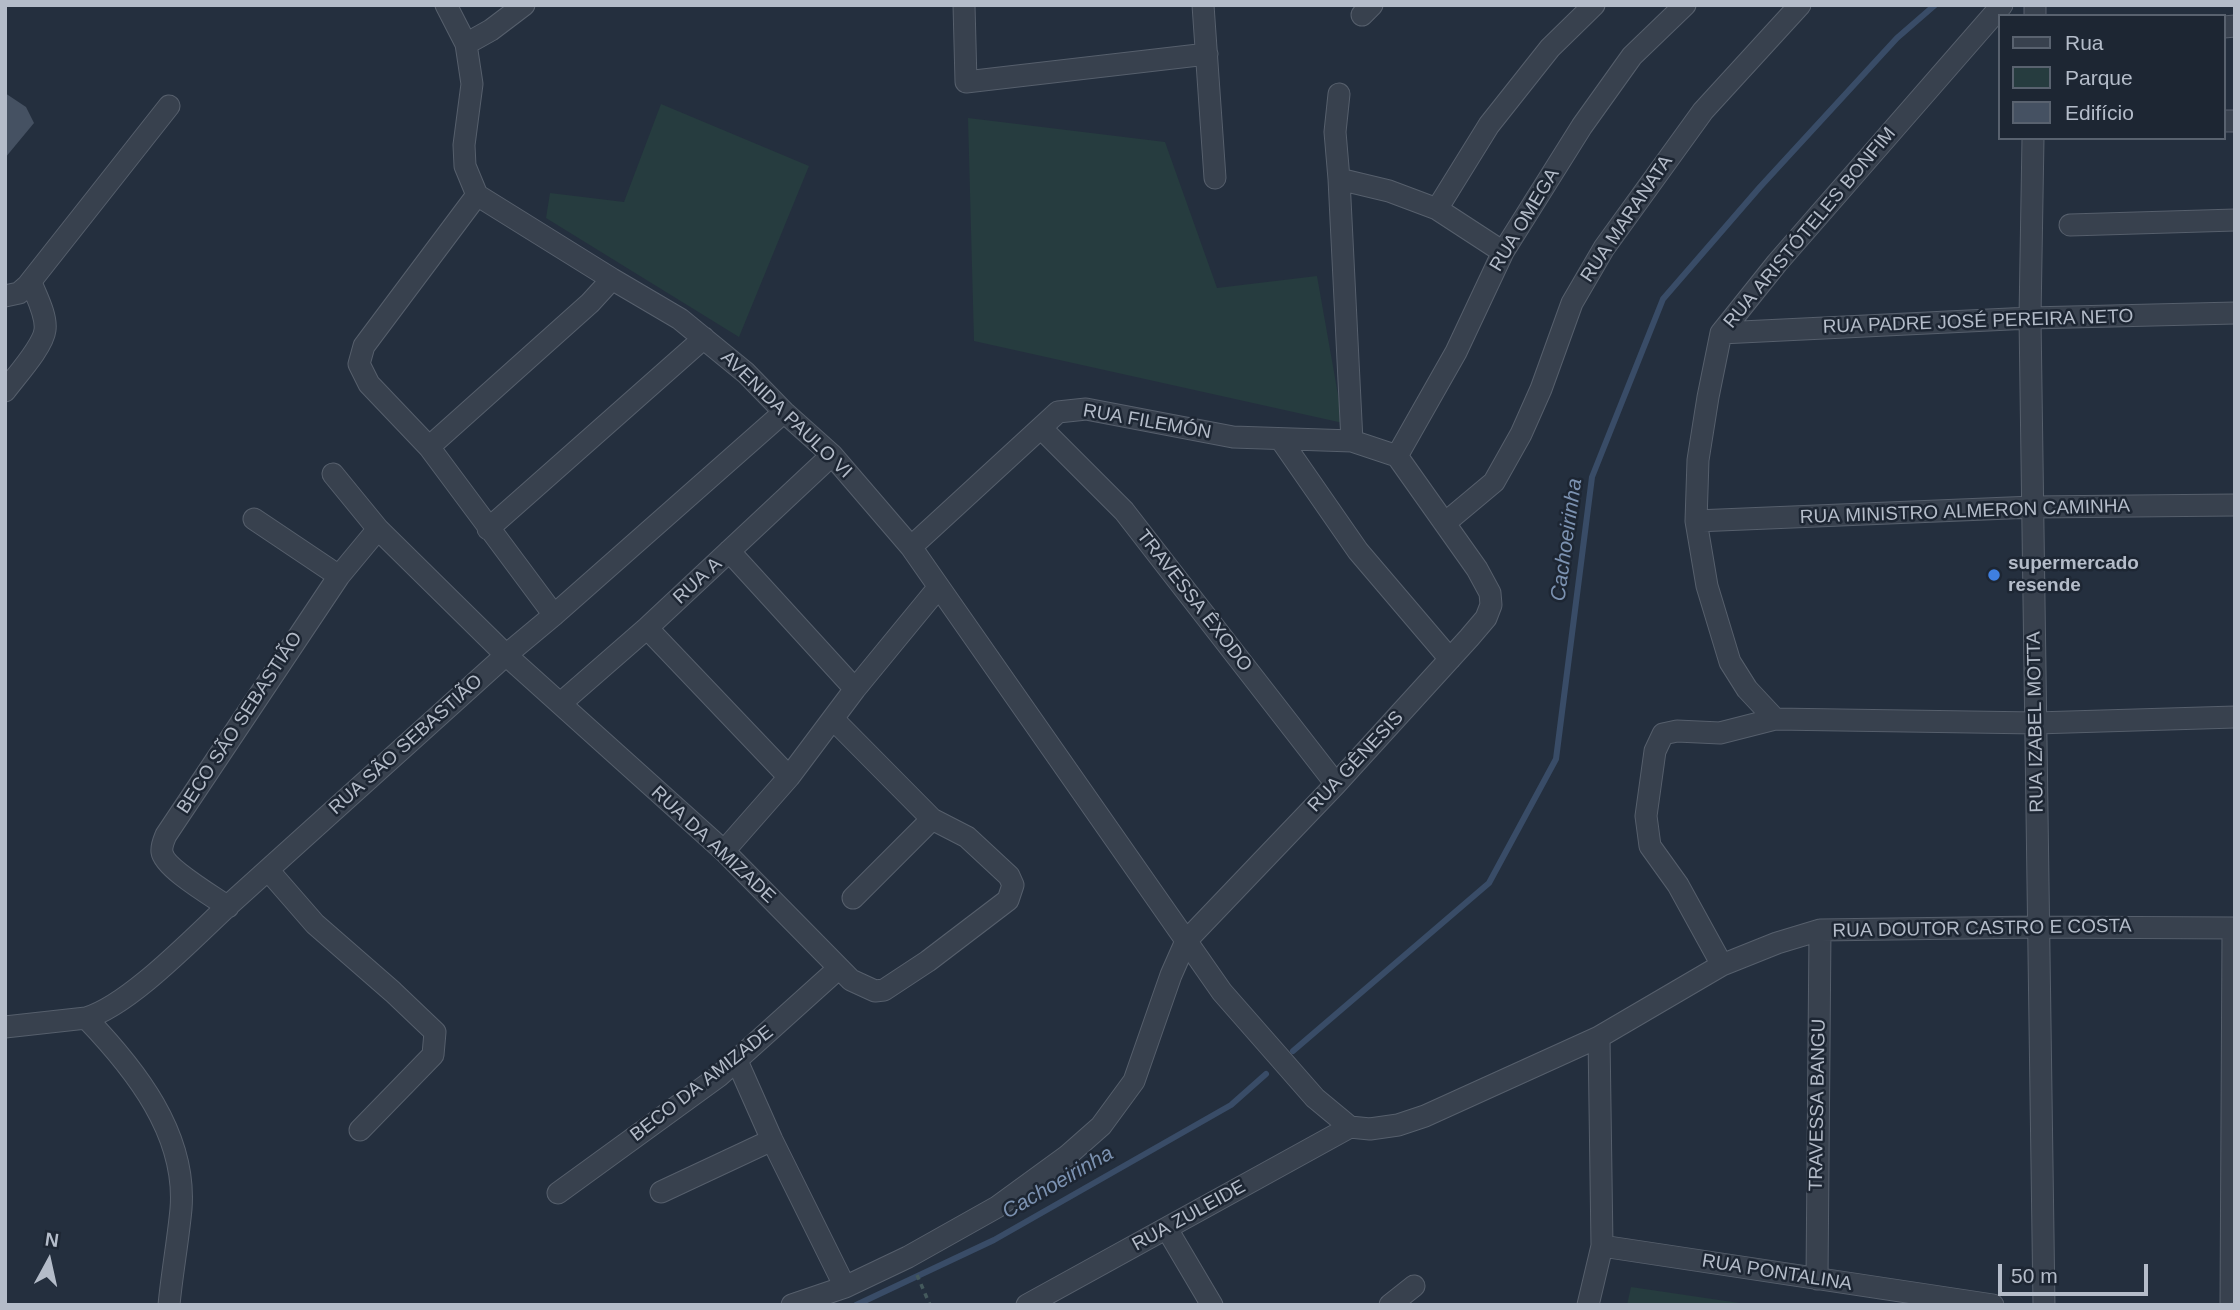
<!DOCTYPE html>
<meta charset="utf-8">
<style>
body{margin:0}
#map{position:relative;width:2240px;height:1310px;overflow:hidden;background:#242f3e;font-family:Helvetica,sans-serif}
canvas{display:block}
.frame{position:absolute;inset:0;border:7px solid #b4bcc9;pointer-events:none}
.legend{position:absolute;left:1998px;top:14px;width:228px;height:126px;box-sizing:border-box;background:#1d2633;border:2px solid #59626f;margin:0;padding:9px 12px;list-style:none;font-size:21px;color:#b4bcc9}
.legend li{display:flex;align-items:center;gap:14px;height:35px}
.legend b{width:35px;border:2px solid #59626f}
.north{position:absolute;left:14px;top:1226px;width:70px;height:70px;-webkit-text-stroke:5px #1d2633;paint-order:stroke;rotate:8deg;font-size:19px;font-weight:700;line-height:28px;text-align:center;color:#b4bcc9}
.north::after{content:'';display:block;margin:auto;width:24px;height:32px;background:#b4bcc9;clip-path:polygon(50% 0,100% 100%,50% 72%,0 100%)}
.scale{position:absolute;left:1998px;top:1264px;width:150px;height:32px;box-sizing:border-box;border:4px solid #b4bcc9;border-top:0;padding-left:9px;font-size:21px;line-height:24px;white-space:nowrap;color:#b4bcc9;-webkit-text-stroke:5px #1d2633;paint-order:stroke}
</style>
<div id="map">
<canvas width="2240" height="1310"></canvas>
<div class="frame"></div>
<ul class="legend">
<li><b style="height:9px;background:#38414e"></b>Rua</li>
<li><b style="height:19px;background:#263c3f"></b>Parque</li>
<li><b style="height:19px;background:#455162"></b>Edifício</li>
</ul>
<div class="north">N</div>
<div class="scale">50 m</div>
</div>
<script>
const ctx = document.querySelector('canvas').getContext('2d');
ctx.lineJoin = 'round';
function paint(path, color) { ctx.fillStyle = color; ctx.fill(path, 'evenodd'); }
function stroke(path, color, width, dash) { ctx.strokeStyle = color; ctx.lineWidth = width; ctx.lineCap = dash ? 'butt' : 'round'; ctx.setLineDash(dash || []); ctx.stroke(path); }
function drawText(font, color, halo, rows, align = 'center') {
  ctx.font = font + ' Helvetica,sans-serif'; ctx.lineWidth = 5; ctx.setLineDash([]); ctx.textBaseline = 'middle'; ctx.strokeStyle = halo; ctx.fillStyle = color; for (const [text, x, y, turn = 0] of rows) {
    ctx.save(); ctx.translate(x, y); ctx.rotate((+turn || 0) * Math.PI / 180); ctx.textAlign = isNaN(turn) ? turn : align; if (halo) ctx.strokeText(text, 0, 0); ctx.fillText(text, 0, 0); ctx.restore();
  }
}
paint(new Path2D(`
 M 661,104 L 809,166 L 739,337 L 546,218 L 550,193 L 624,202 Z
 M 968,118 L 1165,142 L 1217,288 L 1317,276 L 1343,423 L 974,341 Z
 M 1631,1287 L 1753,1305 L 1627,1305 Z`), '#263c3f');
stroke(new Path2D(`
 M 1293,1051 L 1489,883 L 1556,759 L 1592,477 L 1663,299 L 1760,187 L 1897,38 L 1935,5
 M 856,1305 L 994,1240 L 1231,1105 L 1266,1074`), '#394c67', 6);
paint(new Path2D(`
 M 5,93 L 26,107 L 34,123 L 5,158 Z`), '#455162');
const minor = new Path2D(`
 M 446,5 L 466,44 L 472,84 L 464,145 L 465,166 L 477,195 L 612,279 L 680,319 L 746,373 L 784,412 L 832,455 L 911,547 L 1222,992 L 1315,1098 L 1350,1127 L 1370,1129 L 1398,1125 L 1425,1116 L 1599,1037 L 1722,965 L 1777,943 L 1820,930 L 2037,927 L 2235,928
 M 964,5 L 966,82 L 1207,54
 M 1203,5 L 1215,178
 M 2035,5 L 2035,16
 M 1362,15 L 1372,5
 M 2224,27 L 2235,26
 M 466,44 L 491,30 L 524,5
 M 1339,94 L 1335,132 L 1339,179 L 1352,441
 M 2224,121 L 2235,121
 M 2033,138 L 2030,318 L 2044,1305
 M 1339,179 L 1389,191 L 1437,209 L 1503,252
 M 477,195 L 364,346 L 359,364 L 369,384 L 429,447 L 554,615
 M 1437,209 L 1489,125 L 1550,48 L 1594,5
 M 2070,225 L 2235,220
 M 5,296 L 19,293 L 27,286 L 169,106
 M 1721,333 L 2030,318 L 2235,313
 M 5,391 C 16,376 43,347 45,330 C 47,315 36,296 31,282
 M 1041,428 L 1124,511 L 1336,784
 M 1281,440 L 1358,551 L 1450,659
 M 429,447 L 590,303 L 612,279
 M 1397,456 L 1456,352 L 1503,252 L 1582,126 L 1632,56 L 1685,5
 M 333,474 L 378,529 L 506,655 L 724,851 L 851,980 L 875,991 L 884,990 L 928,961 L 1008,900 L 1013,885 L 1009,876 L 967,837 L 932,819 L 834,720
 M 254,519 L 339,576
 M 1696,521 L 2033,507 L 2235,505
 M 1445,523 L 1494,482 L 1521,434 L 1541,389 L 1572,303 L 1604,248 L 1703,111 L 1800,5
 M 488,529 L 704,338
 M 729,551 L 855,689
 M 647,628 L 789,777
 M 561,703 L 647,628 L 832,455
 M 1775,719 L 1747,689 L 1730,662 L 1707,586 L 1696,521 L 1698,460 L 1708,397 L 1721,333 L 1777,263 L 2002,5
 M 724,851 L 789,777 L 855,689 L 938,588
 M 268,870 L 315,924 L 393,992 L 435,1032 L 433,1055 L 360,1130
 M 853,898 L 932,819
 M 228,907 C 214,897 164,868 162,852 C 161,846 164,840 166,835 L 339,576 L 378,529
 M 1722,965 L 1678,885 L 1650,846 L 1646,816 L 1655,751 L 1663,734 L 1677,731 L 1720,733 L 1775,719 L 2036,723 L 2235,717
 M 86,1018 C 135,1069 187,1134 181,1209 C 178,1241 172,1273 169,1305
 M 5,1027 L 86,1018 C 130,1005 195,936 230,904 C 322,821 414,738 506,655 L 554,615 L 784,412
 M 737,1061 L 772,1140 L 845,1287
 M 661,1192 L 772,1140
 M 558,1193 L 719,1076 L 839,968
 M 1167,1229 L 1212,1305
 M 1602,1246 L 1993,1305
 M 1817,1279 L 1820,930
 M 792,1305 L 845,1287 L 908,1257 L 997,1207 L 1067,1156 L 1101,1126 L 1134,1081 L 1171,975 L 1186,941 L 1336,784 L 1469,638 L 1486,618 L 1491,605 L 1490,593 L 1477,569 L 1397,456 L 1352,441 L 1233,437 L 1086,409 L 1058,412 L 911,547
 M 1027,1305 L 1350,1127
 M 1390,1305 L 1414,1286
 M 1588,1305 L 1602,1246 L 1599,1037
 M 2231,1305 L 2233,928`);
stroke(minor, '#565f6c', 23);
stroke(new Path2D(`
 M 917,1275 L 930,1305`), '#44595c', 3.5, [5, 5]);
stroke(minor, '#38414e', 21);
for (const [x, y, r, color] of [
 [1994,575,7,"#3f7fe0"]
]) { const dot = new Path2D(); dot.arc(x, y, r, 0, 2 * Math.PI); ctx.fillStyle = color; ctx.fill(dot); stroke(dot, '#1d2633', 2.5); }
drawText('19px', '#b4bcc9', '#1d2633', [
 ["RUA MARANATA",1627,219,-56],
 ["RUA OMEGA",1525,220,-59],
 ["RUA ARISTÓTELES BONFIM",1810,228,-50],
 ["RUA PADRE JOSÉ PEREIRA NETO",1978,322,-2],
 ["AVENIDA PAULO VI",786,415,44],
 ["RUA FILEMÓN",1147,422,10],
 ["RUA MINISTRO ALMERON CAMINHA",1965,512,-2],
 ["RUA A",698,581,-43],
 ["TRAVESSA ÊXODO",1194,601,52],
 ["RUA IZABEL MOTTA",2036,722,-91],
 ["BECO SÃO SEBASTIÃO",240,723,-57],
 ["RUA SÃO SEBASTIÃO",406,745,-42],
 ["RUA GÊNESIS",1356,762,-47],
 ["RUA DA AMIZADE",713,845,43],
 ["RUA DOUTOR CASTRO E COSTA",1982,929,-1],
 ["BECO DA AMIZADE",702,1084,-38],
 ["TRAVESSA BANGU",1818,1105,-89],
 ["RUA ZULEIDE",1189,1216,-29],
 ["RUA PONTALINA",1777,1273,9]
]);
drawText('bold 19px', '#b4bcc9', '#1d2633', [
 ["supermercado",2008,564],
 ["resende",2008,586]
], 'left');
drawText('italic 21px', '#7c92b1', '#1d2633', [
 ["Cachoeirinha",1567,540,-82],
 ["Cachoeirinha",1058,1183,-30]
]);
</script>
